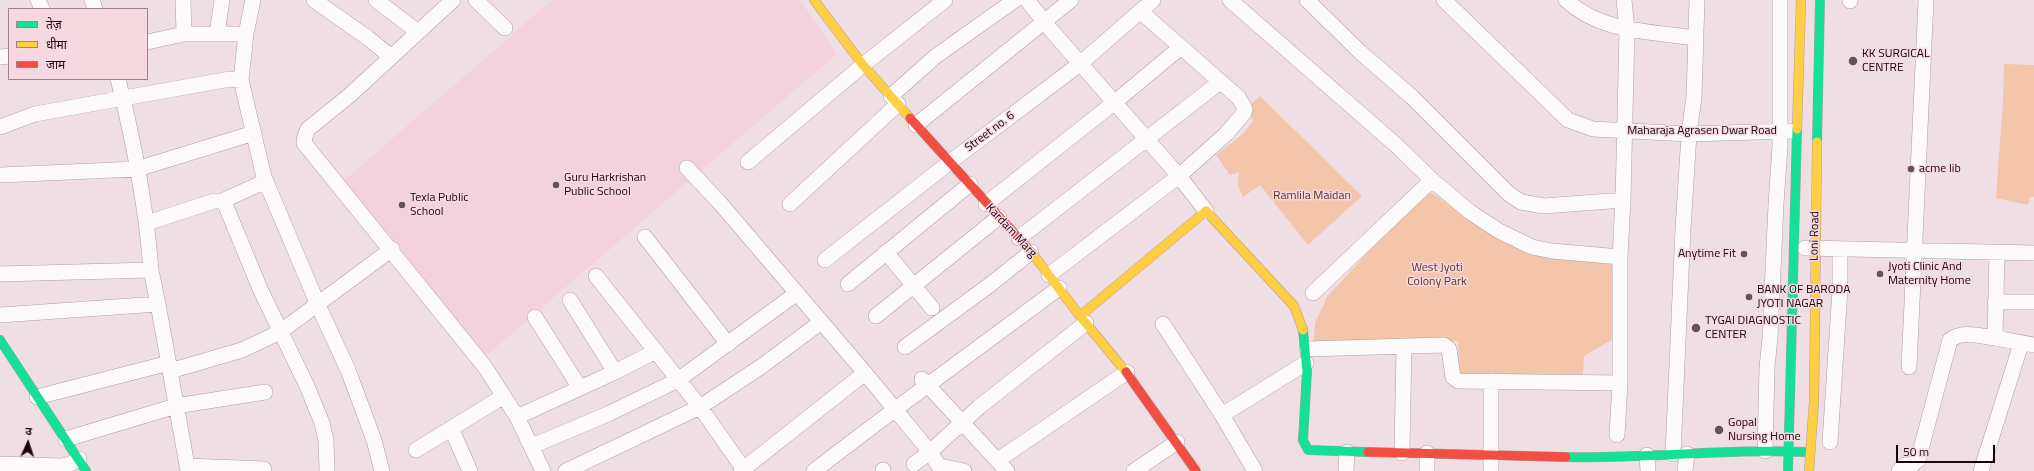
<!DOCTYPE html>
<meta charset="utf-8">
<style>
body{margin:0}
#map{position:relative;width:2034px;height:471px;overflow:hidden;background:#efdfe4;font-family:"Titillium Web","Noto Sans Devanagari",sans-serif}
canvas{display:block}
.legend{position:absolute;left:8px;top:8px;width:140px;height:72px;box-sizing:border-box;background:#f6d8e1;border:1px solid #9e838c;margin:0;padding:5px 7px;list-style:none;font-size:12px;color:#1a040d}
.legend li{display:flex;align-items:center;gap:8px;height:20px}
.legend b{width:20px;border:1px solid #9e838c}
.north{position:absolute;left:8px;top:423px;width:40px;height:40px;-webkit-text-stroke:3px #f6d8e1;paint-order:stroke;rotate:3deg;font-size:11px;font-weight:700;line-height:16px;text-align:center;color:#1a040d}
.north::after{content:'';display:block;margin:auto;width:14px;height:18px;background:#1a040d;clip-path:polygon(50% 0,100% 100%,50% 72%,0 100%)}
.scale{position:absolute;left:1896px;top:445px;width:99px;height:18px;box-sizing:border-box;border:2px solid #1a040d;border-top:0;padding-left:5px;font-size:12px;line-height:14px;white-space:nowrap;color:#1a040d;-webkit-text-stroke:3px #f6d8e1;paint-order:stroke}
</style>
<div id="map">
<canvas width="2034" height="471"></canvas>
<ul class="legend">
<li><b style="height:5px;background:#16e098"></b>तेज़</li>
<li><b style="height:5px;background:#ffcf43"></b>धीमा</li>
<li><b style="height:5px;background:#f24e42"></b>जाम</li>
</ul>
<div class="north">उ</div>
<div class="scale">50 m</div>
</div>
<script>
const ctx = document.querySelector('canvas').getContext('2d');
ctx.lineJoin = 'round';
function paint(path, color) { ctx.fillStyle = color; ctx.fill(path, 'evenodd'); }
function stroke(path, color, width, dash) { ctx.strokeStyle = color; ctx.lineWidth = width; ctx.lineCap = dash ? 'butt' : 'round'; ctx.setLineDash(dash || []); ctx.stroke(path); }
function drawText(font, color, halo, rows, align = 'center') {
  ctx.font = font + ' "Titillium Web",sans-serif'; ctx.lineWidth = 3; ctx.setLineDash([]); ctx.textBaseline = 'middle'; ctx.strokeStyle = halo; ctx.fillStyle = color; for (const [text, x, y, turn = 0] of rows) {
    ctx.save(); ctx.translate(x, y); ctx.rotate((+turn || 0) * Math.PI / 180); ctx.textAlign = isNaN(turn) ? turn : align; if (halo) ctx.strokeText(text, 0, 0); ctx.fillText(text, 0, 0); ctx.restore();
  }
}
paint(new Path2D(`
 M 552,0 L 800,0 L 837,54 L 481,360 L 341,183 Z`), '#f4d2dd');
paint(new Path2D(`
 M 2004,64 L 2034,65 L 2034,197 L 2030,197 L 2028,205 L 1996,198 L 2003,100 Z
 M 1260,96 L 1362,196 L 1308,245 L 1260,185 L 1243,197 L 1238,185 L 1239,172 L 1230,175 L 1216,155 L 1244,133 L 1253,121 L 1248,107 Z
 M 1430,192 L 1465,215 L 1543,255 L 1577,261 L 1615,263 L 1613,339 L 1584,356 L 1583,374 L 1459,379 L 1458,341 L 1313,346 L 1315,323 L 1327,297 L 1412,204 Z`), '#f3c5aa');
const street = new Path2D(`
 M 38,0 L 42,9
 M 92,0 L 95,9
 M 183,0 L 184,34
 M 253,0 L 246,34 L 241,80 L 264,177 L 318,305 L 348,370 L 374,440 L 382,471
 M 314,0 L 368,38 L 391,57
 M 376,0 L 418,32
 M 453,0 L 350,95 L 308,129 L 305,136 L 304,143 L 485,367 L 517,417 L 543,471
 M 476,0 L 505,28
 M 1027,0 L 1050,29 L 1179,176 L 1206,211
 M 1230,0 L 1396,145 L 1432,180 L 1470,212 L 1499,231 L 1532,247 L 1552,251 L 1620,257
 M 1307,0 L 1360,52 L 1412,97 L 1509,194 L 1521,202 L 1544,206 L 1623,200
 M 1444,0 L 1568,120 L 1593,129 L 1689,134 L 1791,131
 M 1566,0 C 1602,33 1650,31 1695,38
 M 1850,0 L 1850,1
 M 217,34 L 222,0
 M 147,42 L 184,34 L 246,34
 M 0,57 L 9,56
 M 891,96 L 936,56 L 1015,0
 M 916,125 L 1071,0
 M 0,127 L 35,114 L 230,79 L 241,80
 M 748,162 L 863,65 L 945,0
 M 687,168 L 720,203 L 865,373 L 930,452 L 942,471
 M 0,175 L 137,169 L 254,133
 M 222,201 L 266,181
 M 790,204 L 898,104
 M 986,204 L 1115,102 L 1181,47
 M 147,223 L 214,201 L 222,201 L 225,204 L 261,291 L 307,386 L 322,423 L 326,440 L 327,471
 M 645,237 L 728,344
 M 1019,238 L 1220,82
 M 1805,248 L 2034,253
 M 886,252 L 932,308
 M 1997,252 L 1995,338 L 2034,345
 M 825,260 L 950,162 L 1081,63 L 1153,0
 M 0,274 L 151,270 C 146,206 134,142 118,79
 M 1049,275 L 1179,176 L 1226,134 L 1244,113 L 1245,109 L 1239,98 L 1140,11
 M 596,276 L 700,407 L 745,471
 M 848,284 L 970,184
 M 1313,293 L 1432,180
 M 570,300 L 615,372
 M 1995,302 L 2034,302
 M 158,304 L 188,471
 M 0,315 L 158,304 L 151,270
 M 876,316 L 999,217
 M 535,317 L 580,388
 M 1163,324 L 1222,415 L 1255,471
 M 905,347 L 991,284 L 1031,252
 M 1307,349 L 1444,345 L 1449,349 L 1453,377 L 1458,381 L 1620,383
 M 1909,367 L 1926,0
 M 170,371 L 242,350 L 280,332 L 392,249
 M 922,379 L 1007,471
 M 1491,381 L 1491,471
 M 37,397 L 169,363
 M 1222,415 L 1306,363
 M 517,417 L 615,372 L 656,351
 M 451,428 L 470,471
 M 1617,435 L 1620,383 L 1620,257 L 1623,200 L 1627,29 L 1624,0
 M 66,439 L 176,406 L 265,392
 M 1830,442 L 1840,289 L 1840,249
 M 532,446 L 608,414 L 678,380 L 797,293
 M 416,450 L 504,396
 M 1765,451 L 1767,368 L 1770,337 L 1776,204 L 1780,146 L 1780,0
 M 1402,453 L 1404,346
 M 1427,453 L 1427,471
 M 1673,454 L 1683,229 L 1689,134 L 1694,97 L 1697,0
 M 1647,455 L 1648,471
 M 998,460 L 1127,372
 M 0,464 L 61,466 L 70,464 L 79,459
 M 914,464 L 930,452 L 979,407 L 1086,323
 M 188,466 L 264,469
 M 940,466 L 964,471
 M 566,471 L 700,407 L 762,366 L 821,322
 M 741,471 L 865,373
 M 814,471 C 894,409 977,349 1059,288
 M 883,471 L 883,470
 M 1134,471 L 1177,442
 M 1346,471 L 1347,452
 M 1685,471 L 1687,454
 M 1899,471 L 1904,465 L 1912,465 L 1918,460 L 1950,340 C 1962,330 1980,336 1995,338
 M 1981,471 L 2021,344`);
const fast = new Path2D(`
 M 1817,142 L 1820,0
 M 1303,330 L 1307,371 L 1303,440 L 1308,450 L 1368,452
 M 0,340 L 86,471
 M 1566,457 C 1647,459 1727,448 1808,452
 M 1788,471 L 1797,129`);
const slow = new Path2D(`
 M 814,0 L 863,65 L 910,118
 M 1797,129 L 1801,0
 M 1032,253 L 1080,316 L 1126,372
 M 1080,316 L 1206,211 L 1294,306 L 1303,330
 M 1809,471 L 1814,401 L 1817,142`);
const jam = new Path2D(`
 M 910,118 L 1032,253
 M 1126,372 L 1196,471
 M 1368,452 L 1566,457`);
stroke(street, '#b09ca3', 16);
stroke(fast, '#b09ca3', 10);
stroke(slow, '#b09ca3', 10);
stroke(jam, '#b09ca3', 10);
stroke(street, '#fdfafb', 15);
stroke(fast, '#16e098', 9);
stroke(slow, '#ffcf43', 9);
stroke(jam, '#f24e42', 9);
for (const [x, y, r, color] of [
 [1853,61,5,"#655158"],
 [1911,169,4,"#655158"],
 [556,185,4,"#655158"],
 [402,205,4,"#655158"],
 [1744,254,4,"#655158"],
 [1880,274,4,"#655158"],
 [1749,297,4,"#655158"],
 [1696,328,5,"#655158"],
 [1719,430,5,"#655158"]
]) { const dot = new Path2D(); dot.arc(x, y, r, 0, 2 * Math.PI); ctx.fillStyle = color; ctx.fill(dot); stroke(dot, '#f6d8e1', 1.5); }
drawText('12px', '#1a040d', '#f6d8e1', [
 ["KK SURGICAL",1862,54],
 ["CENTRE",1862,68],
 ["acme lib",1919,169],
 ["Guru Harkrishan",564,178],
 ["Public School",564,192],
 ["Texla Public",410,198],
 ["School",410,212],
 ["Anytime Fit",1736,254,"right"],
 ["Jyoti Clinic And",1888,267],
 ["Maternity Home",1888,281],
 ["BANK OF BARODA",1757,290],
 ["JYOTI NAGAR",1757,304],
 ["TYGAI DIAGNOSTIC",1705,321],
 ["CENTER",1705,335],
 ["Gopal",1728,423],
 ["Nursing Home",1728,437]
], 'left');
drawText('12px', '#1a040d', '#f6d8e1', [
 ["Maharaja Agrasen Dwar Road",1702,131],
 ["Street no. 6",990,132,-37],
 ["Kardam Marg",1011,231,47],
 ["Loni Road",1815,236,-89]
]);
drawText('12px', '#5c381c', '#f6d8e1', [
 ["Ramlila Maidan",1312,196],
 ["West Jyoti",1437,268],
 ["Colony Park",1437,282]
]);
</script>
